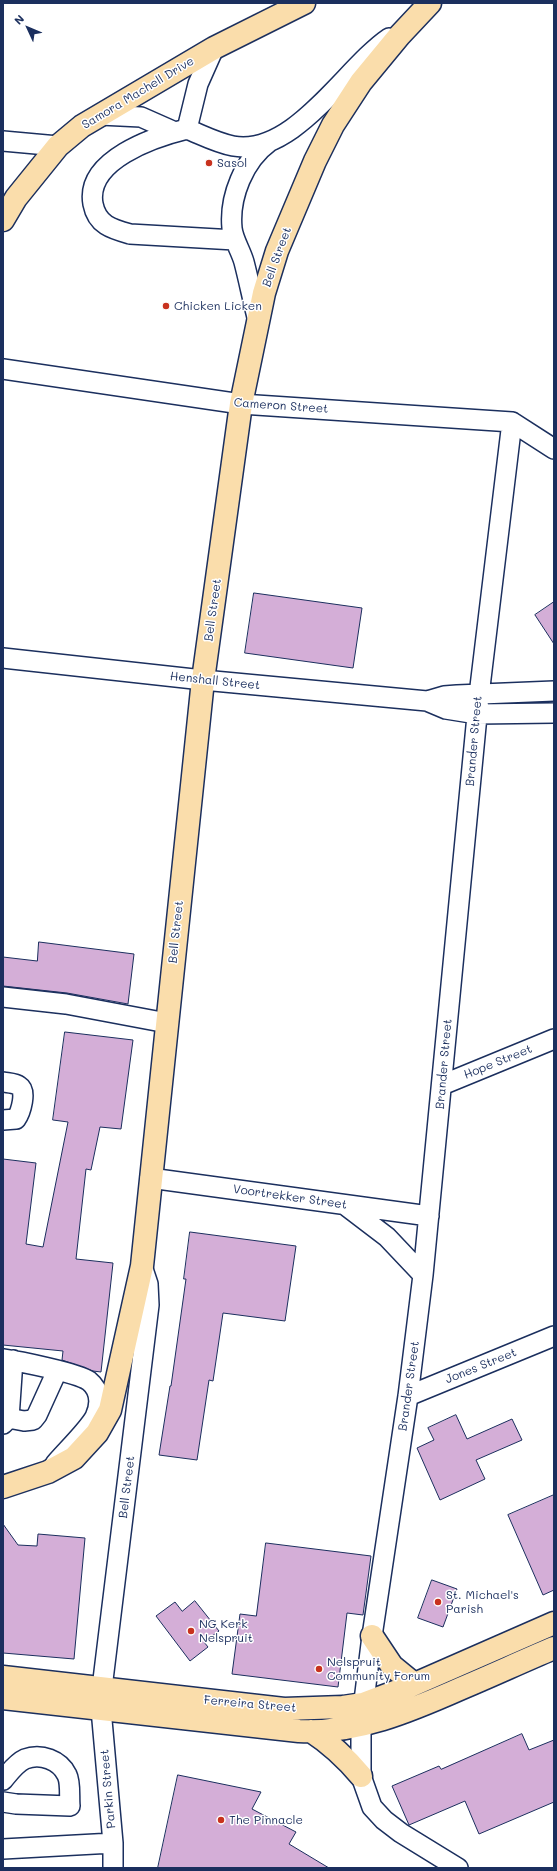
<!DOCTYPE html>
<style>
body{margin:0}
#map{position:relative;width:557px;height:1871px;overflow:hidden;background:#fff;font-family:Mali,sans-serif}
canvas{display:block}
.frame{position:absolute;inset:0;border:4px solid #1b2f5e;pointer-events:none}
.north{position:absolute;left:8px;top:8px;width:40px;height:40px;-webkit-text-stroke:3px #fff;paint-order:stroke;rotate:314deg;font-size:11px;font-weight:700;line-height:16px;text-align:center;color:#1b2f5e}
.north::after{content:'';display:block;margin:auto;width:14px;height:18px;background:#1b2f5e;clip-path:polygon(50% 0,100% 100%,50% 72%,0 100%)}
</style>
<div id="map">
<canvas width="557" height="1871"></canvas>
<div class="frame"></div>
<div class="north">N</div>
</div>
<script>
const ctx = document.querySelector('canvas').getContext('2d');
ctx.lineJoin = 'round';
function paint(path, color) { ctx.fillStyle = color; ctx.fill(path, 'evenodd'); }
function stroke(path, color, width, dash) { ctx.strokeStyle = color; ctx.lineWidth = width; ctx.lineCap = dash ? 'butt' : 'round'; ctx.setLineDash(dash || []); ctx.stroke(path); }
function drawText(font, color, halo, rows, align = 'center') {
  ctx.font = font + ' Mali,sans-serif'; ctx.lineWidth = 3; ctx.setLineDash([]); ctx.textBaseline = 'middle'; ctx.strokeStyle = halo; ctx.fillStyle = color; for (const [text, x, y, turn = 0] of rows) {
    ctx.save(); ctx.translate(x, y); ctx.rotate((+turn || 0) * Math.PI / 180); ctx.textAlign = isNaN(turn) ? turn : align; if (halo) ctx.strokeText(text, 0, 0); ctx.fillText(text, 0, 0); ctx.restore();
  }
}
const building = new Path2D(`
 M 254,593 L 362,608 L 353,668 L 245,653 Z
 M 554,602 L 554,644 L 535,615 Z
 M 39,942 L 134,954 L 128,1004 L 67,993 L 3,986 L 3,957 L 37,961 Z
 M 65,1032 L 133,1040 L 121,1129 L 100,1127 L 91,1170 L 86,1169 L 76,1259 L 113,1263 L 101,1372 L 93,1371 L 62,1360 L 63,1351 L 3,1345 L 3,1159 L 36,1163 L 26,1244 L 43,1247 L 68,1122 L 53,1120 Z
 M 190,1232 L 296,1246 L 285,1321 L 223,1313 L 213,1381 L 209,1380 L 197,1460 L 159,1455 L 170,1386 L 171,1386 L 186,1279 L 184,1279 Z
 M 456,1415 L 467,1439 L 512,1419 L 522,1440 L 476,1460 L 485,1479 L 440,1500 L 417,1448 L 434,1440 L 428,1428 Z
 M 554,1495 L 554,1590 L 543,1595 L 508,1515 Z
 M 3,1524 L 18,1545 L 37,1546 L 38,1534 L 85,1538 L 74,1659 L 3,1653 Z
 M 266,1543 L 371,1556 L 363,1615 L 347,1613 L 338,1687 L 232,1674 L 240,1614 L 256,1616 Z
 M 432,1580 L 457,1589 L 443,1627 L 418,1618 Z
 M 195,1601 L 219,1631 L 204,1642 L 208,1647 L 190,1661 L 156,1616 L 175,1602 L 182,1611 Z
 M 522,1734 L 529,1750 L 554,1740 L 554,1802 L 479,1834 L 465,1801 L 409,1825 L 392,1786 L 439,1766 L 441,1769 Z
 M 178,1775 L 261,1792 L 252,1809 L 296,1832 L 289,1844 L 329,1868 L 158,1868 Z`);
paint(building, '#d4aed7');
stroke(building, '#1b2f5e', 1);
const minor = new Path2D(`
 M 214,48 L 198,84 L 187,129 C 202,135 217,143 233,146 C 294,157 345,68 389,38
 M 100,115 L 141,117 L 175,132
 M 187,129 C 154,137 85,160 93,204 C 97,225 112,229 130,234 L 235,240
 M 3,141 L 58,146
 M 258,321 C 253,302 249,281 244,262 C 241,251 233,239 232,228 C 229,197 244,160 269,142
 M 3,369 L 241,404 L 512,422 L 554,449
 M 3,658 L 203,680 L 427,701 L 446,709 L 477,714 L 554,713
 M 427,701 L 444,696 L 457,695 L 554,691
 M 3,997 L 66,1004 L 167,1023
 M 3,1082 C 8,1083 15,1083 19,1086 C 27,1091 21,1112 16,1119 L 3,1120
 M 442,1085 L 554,1039
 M 150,1178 L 429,1216
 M 345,1205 L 387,1237 L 423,1275
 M 3,1359 C 18,1361 78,1373 89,1381 C 100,1390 101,1404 95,1417 C 88,1430 65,1452 55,1464
 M 408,1396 L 554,1336
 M 3,1417 L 24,1421 L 33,1420 L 37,1415 L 57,1371
 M 3,1424 L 9,1418 L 13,1360
 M 3,1780 C 9,1773 16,1763 25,1759 C 41,1753 60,1760 67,1775 C 71,1783 69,1797 70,1806 L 16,1804 L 3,1802
 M 3,1849 L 113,1843
 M 113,1868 L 113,1843 L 101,1709 L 102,1688 L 149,1305 L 148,1284 L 142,1266
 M 458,1868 L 401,1833 L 384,1820 L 372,1807 L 361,1776 L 361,1725 L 372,1636 L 408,1396 L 423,1275 L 479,695 L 512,422`);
const major = new Path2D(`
 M 3,220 L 16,198 L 58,146 L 82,126 L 214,48 L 304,3
 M 3,1487 L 48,1472 L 74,1458 L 97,1433 L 110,1410 L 142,1266 L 203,680 L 241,404 L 264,293 L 277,251 L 315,161 L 333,125 L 361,82 L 399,36 L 430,3
 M 372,1636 L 392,1666 L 414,1684
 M 3,1677 L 284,1709 L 343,1707 L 363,1704 L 408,1687 L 554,1623
 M 3,1698 L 299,1731 C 356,1734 410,1711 462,1688 C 493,1675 523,1661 554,1648
 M 311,1731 C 331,1744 346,1758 361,1776`);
stroke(minor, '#1b2f5e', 22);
stroke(major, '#1b2f5e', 25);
stroke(minor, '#fff', 19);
stroke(major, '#faddab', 22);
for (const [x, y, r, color] of [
 [209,163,4,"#c8321e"],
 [166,306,4,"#c8321e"],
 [438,1602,4,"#c8321e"],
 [191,1631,4,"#c8321e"],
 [319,1669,4,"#c8321e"],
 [221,1820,4,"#c8321e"]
]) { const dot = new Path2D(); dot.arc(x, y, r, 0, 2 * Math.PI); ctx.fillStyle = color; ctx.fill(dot); stroke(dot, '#fff', 1.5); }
drawText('12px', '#1b2f5e', '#fff', [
 ["Samora Machell Drive",138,93,-31],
 ["Bell Street",277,257,-70],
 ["Cameron Street",281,406,4],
 ["Bell Street",213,610,-82],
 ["Henshall Street",215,681,6],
 ["Brander Street",474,741,-85],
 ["Bell Street",176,932,-84],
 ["Hope Street",498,1062,-22],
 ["Brander Street",444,1064,-85],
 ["Voortrekker Street",290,1197,8],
 ["Jones Street",481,1366,-22],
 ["Brander Street",409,1386,-82],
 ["Bell Street",127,1487,-83],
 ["Ferreira Street",250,1704,5],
 ["Parkin Street",108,1789,-95]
]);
drawText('12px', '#1b2f5e', '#fff', [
 ["Sasol",217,163],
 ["Chicken Licken",174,306],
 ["St. Michael's",446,1595],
 ["Parish",446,1609],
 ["NG Kerk",199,1624],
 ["Nelspruit",199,1638],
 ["Nelspruit",327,1662],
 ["Community Forum",327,1676],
 ["The Pinnacle",229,1820]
], 'left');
</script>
